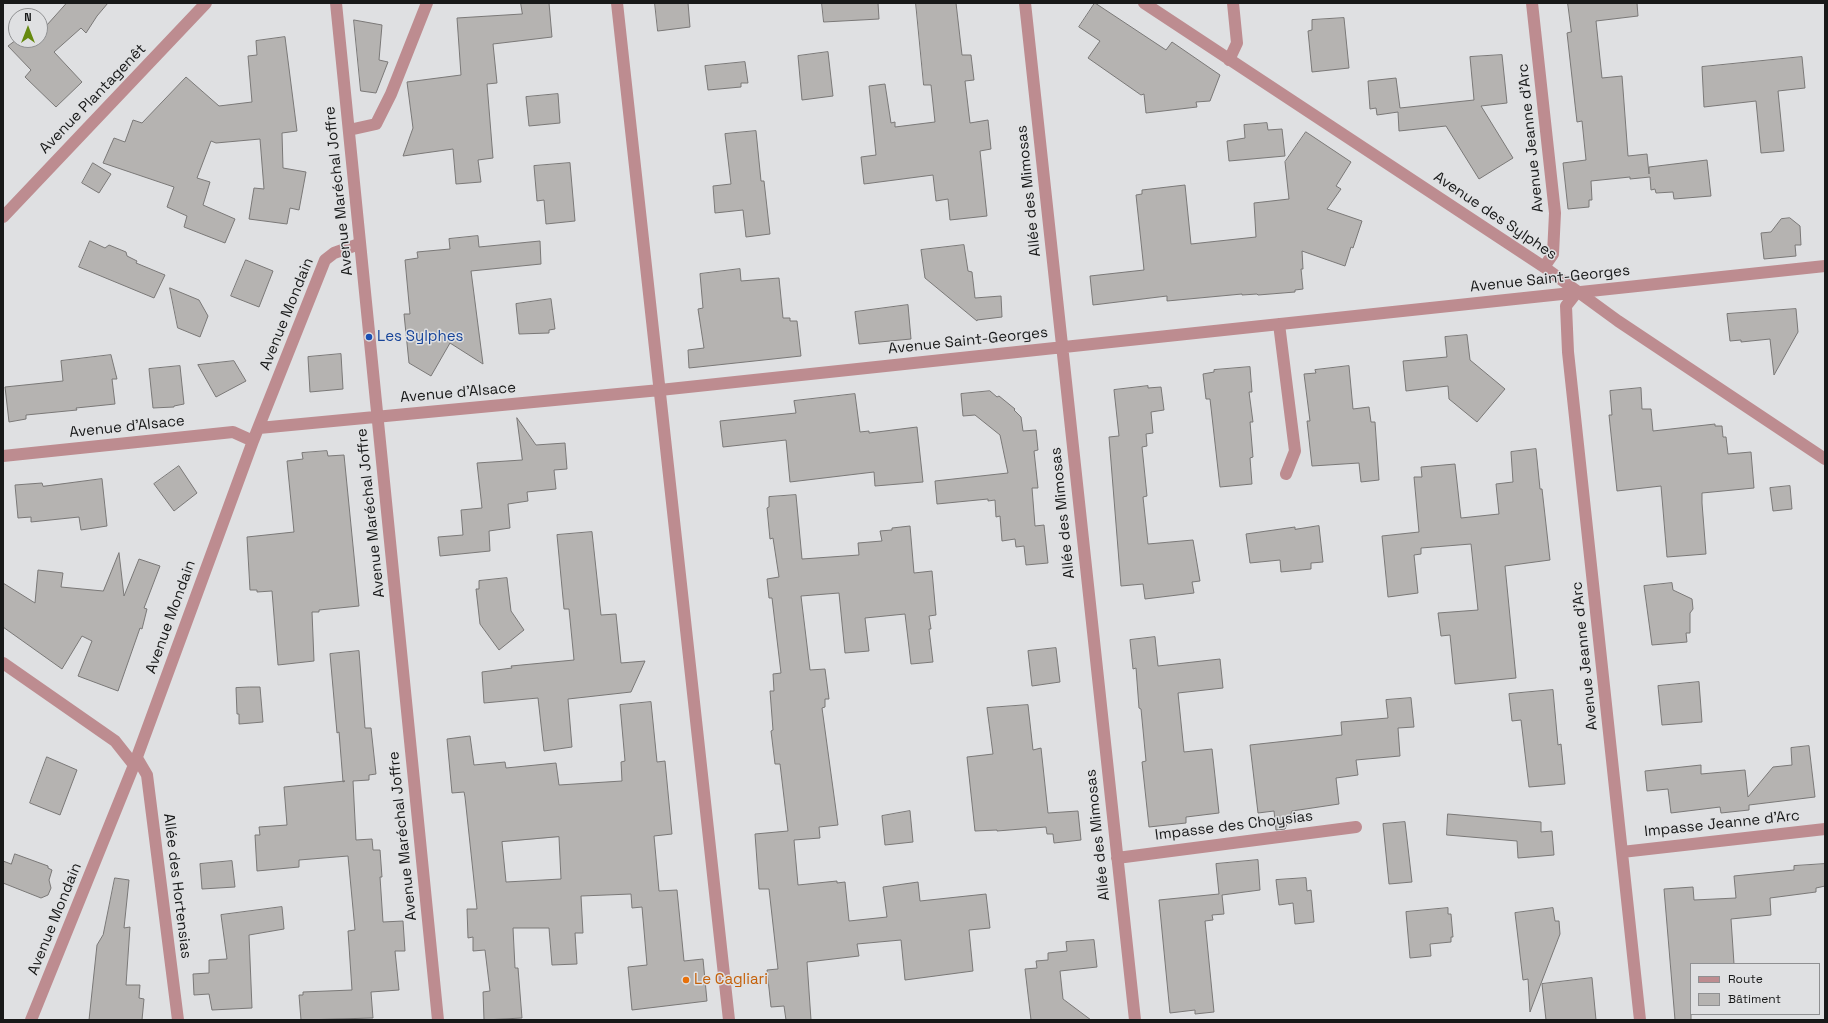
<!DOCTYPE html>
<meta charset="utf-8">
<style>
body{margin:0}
#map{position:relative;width:1828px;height:1023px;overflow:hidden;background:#dfe0e2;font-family:"Space Grotesk",sans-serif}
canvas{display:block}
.frame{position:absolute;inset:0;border:4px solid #181919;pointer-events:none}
.legend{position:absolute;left:1690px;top:963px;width:130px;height:52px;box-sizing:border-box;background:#dfe0e2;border:1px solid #8f9092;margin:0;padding:5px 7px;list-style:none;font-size:12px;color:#181919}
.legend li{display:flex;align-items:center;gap:8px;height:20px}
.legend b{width:20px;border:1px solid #8f9092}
.north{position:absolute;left:8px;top:8px;width:40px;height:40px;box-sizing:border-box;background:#dfe0e2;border:1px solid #8f9092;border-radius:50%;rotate:0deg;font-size:11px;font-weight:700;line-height:16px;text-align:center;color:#181919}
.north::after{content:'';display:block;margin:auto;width:14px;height:18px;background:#668a0f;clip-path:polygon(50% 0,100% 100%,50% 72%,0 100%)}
</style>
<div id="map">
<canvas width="1828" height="1023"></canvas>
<div class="frame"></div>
<ul class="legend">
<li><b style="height:5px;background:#bd8c90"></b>Route</li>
<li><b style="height:11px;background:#b5b3b1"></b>Bâtiment</li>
</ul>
<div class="north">N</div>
</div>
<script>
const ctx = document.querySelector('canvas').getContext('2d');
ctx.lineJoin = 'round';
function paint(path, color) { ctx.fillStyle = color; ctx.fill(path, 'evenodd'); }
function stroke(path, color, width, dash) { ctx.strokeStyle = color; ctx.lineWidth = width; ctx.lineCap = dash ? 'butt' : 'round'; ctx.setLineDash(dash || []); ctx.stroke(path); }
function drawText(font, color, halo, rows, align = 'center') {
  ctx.font = font + ' "Space Grotesk",sans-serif'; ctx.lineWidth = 3; ctx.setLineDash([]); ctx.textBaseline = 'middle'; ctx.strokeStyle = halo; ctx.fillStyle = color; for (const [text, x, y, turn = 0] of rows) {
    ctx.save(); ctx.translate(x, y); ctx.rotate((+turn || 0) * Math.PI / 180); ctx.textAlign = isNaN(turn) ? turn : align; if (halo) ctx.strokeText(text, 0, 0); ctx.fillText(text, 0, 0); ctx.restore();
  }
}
const building = new Path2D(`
 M 67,3 L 108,3 L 97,16 L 86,33 L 81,28 L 54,52 L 82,82 L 56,107 L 25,77 L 31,70 L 8,46 L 16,40 L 40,40 L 40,28 L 42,30 Z
 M 521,3 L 549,3 L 552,37 L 493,44 L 497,83 L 487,84 L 493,158 L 478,160 L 481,182 L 456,184 L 453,149 L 403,156 L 413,128 L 407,82 L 461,75 L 457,18 L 522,14 Z
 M 655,3 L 688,3 L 690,27 L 658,31 Z
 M 822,3 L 878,3 L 879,19 L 824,22 Z
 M 916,3 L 956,3 L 962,55 L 971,55 L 974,80 L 965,81 L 970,123 L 988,120 L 991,149 L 980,151 L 987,216 L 950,220 L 948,199 L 936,201 L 933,175 L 864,184 L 861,157 L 876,155 L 869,86 L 885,84 L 891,123 L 895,122 L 895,127 L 935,122 L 931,85 L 924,85 Z
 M 1095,3 L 1166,50 L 1172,42 L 1220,75 L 1210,101 L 1196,102 L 1197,107 L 1146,113 L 1144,94 L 1141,95 L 1088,58 L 1100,41 L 1079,27 Z
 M 1568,3 L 1637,3 L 1638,16 L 1596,21 L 1602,78 L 1622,76 L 1628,156 L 1647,154 L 1649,174 L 1649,167 L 1707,160 L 1711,196 L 1674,199 L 1673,192 L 1656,193 L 1655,189 L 1651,190 L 1650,177 L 1630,179 L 1630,177 L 1591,181 L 1592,200 L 1589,200 L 1589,207 L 1568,209 L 1563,163 L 1586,160 L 1582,121 L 1577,122 L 1567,33 L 1571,32 Z
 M 1344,18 L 1349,68 L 1312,72 L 1308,31 L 1312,30 L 1312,20 Z
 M 354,20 L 382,25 L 379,60 L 388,62 L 376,93 L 361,91 Z
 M 285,37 L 297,131 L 282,133 L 283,168 L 306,172 L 299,210 L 290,208 L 287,224 L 249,219 L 254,188 L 264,189 L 260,139 L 216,143 L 211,141 L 197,178 L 210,182 L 203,205 L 235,219 L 225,243 L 184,227 L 187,216 L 167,207 L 174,187 L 103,163 L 114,138 L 125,142 L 133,120 L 142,123 L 186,77 L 219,106 L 252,102 L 248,56 L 257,55 L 256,41 Z
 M 828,52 L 833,96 L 802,100 L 798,56 Z
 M 1502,55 L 1507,103 L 1481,106 L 1513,158 L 1479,179 L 1446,126 L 1399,131 L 1398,112 L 1377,115 L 1376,108 L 1370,109 L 1368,81 L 1396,78 L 1400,108 L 1474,100 L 1470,57 Z
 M 1802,57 L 1805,88 L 1778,91 L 1784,151 L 1761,153 L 1756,101 L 1704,107 L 1702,67 Z
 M 745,62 L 748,83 L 741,83 L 741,87 L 708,90 L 705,66 Z
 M 558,94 L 560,123 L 529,126 L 526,97 Z
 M 1267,123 L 1268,130 L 1282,129 L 1285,156 L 1229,161 L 1227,141 L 1245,138 L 1244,125 Z
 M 756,131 L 761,181 L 764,181 L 770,234 L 746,237 L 743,210 L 715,213 L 713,186 L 731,184 L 725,134 Z
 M 1306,132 L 1351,162 L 1336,186 L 1341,189 L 1327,209 L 1362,221 L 1353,248 L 1351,247 L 1345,266 L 1302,251 L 1303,269 L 1301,269 L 1303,289 L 1295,290 L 1295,292 L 1258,295 L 1257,294 L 1242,295 L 1242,294 L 1167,301 L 1167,296 L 1093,305 L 1090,276 L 1144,270 L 1136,195 L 1142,194 L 1142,190 L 1185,185 L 1191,244 L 1256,237 L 1254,203 L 1289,199 L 1285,162 Z
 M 93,163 L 111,174 L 99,193 L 82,183 Z
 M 570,163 L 575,221 L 546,224 L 544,200 L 537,201 L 534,166 Z
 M 1790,218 L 1800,226 L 1801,245 L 1795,245 L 1796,256 L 1764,259 L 1761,233 L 1771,232 L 1781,219 Z
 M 478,236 L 479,247 L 540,241 L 541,264 L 471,271 L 483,364 L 450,343 L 431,376 L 409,363 L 404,314 L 410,314 L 405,260 L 418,258 L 417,252 L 450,249 L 449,239 Z
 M 90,241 L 105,248 L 109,245 L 126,252 L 127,256 L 137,261 L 136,263 L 165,275 L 154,298 L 79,267 Z
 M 964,245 L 968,271 L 972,272 L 975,298 L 1001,296 L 1002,317 L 977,320 L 977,321 L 925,278 L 921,250 Z
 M 246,260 L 273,271 L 259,307 L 231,296 Z
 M 740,269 L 741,281 L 779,278 L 783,318 L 790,318 L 790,321 L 797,321 L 801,356 L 689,368 L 688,350 L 704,348 L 698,309 L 703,308 L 700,274 Z
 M 170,288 L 199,300 L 208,316 L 200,337 L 178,328 Z
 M 551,299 L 555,329 L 549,330 L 549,333 L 519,334 L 516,304 Z
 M 908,305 L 911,339 L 859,344 L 855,312 Z
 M 1796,309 L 1798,332 L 1774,375 L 1770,339 L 1741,342 L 1741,340 L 1730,341 L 1727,314 Z
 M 1467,335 L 1470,360 L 1505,389 L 1477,422 L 1449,399 L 1448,386 L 1406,391 L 1403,361 L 1447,357 L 1445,337 Z
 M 341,354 L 343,389 L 310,392 L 308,357 Z
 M 111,355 L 117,379 L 112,379 L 115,404 L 76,408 L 77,410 L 26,415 L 26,419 L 9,422 L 5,387 L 63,381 L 61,361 Z
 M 234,361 L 246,381 L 216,397 L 198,365 Z
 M 180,366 L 184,404 L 174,406 L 174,407 L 153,408 L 149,369 Z
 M 1349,366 L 1353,409 L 1369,407 L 1371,422 L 1375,422 L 1379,480 L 1361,482 L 1359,463 L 1312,466 L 1307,421 L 1310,421 L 1304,374 L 1316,373 L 1315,370 Z
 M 1250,367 L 1252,392 L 1249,392 L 1253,422 L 1250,422 L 1253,457 L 1250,458 L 1252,484 L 1220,487 L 1210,399 L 1206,399 L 1203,374 L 1214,372 L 1214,370 Z
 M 1148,386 L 1148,388 L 1161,387 L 1164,410 L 1151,412 L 1153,433 L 1146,434 L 1147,446 L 1142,447 L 1147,496 L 1143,497 L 1148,544 L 1193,540 L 1200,581 L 1192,582 L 1194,593 L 1145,599 L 1143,584 L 1121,586 L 1109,437 L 1119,436 L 1114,390 Z
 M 1641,388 L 1642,409 L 1651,409 L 1653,431 L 1715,424 L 1715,426 L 1722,426 L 1723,437 L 1726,437 L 1728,454 L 1751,452 L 1754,488 L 1702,493 L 1702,503 L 1706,554 L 1667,557 L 1661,486 L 1617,491 L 1609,415 L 1612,415 L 1610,391 Z
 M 990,391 L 997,397 L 999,396 L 1015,409 L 1014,410 L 1021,417 L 1023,431 L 1036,430 L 1038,450 L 1034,451 L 1038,488 L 1032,488 L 1035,526 L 1044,525 L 1048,563 L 1026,565 L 1024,546 L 1016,547 L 1015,539 L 1002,541 L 1000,516 L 996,517 L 995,500 L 988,501 L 988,499 L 937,504 L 935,481 L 1008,473 L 1000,435 L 975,415 L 963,416 L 961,394 Z
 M 855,394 L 860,432 L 869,431 L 869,433 L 917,427 L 923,482 L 875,486 L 874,472 L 790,482 L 786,440 L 723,447 L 720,421 L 796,413 L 794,401 Z
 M 517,418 L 536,445 L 565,443 L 567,469 L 554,470 L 556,489 L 527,492 L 528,501 L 508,504 L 510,528 L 489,531 L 490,551 L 440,556 L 438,537 L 463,535 L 461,510 L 482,508 L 477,463 L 522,460 Z
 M 1536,449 L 1540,489 L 1542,489 L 1550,560 L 1505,566 L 1516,678 L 1455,684 L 1450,635 L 1441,636 L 1438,613 L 1478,610 L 1471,544 L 1421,548 L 1421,554 L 1414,555 L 1418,593 L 1388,597 L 1382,536 L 1419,532 L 1414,477 L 1422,477 L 1421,467 L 1455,464 L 1461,518 L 1499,514 L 1496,484 L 1513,482 L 1511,452 Z
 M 327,451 L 328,456 L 344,455 L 359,606 L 319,610 L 319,612 L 312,612 L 314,661 L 278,665 L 272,591 L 257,592 L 257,590 L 250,590 L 247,537 L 294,532 L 287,461 L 303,459 L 302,453 Z
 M 179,466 L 197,493 L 174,511 L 154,484 Z
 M 102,479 L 107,526 L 81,530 L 79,517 L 31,522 L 31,517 L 18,518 L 15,485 L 42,483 L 43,486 Z
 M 1790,486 L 1792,509 L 1773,511 L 1770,488 Z
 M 796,495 L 802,559 L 859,555 L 858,543 L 882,541 L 880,531 L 892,530 L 892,528 L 910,526 L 914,573 L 932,571 L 936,615 L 929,616 L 931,629 L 929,629 L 933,662 L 911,664 L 905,614 L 865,618 L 869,651 L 845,653 L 839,593 L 801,596 L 810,670 L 825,669 L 829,699 L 825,699 L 825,707 L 822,708 L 838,825 L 819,827 L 820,838 L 794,840 L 798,885 L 837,881 L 837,883 L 845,882 L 849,921 L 887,917 L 883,887 L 918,882 L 920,901 L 986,894 L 990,928 L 969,930 L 973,971 L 905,980 L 901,940 L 857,944 L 859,956 L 807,962 L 811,1020 L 786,1020 L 784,1006 L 771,1007 L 767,970 L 778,969 L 769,889 L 759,889 L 755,834 L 788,831 L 780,764 L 775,764 L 771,731 L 773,730 L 770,691 L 774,691 L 773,674 L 781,673 L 772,598 L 769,598 L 767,579 L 779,577 L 773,538 L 770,539 L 767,508 L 769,507 L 769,497 Z
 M 1319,526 L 1323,562 L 1311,563 L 1311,569 L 1281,572 L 1280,560 L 1250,563 L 1246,534 L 1295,527 L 1295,529 Z
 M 592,532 L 601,615 L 616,614 L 621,663 L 645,661 L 631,692 L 568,699 L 572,747 L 544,751 L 538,698 L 484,703 L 482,672 L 512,668 L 511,666 L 574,660 L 569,609 L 564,609 L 557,535 Z
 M 119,553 L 124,596 L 139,559 L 160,566 L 144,608 L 147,609 L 142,629 L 140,628 L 118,691 L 78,676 L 92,641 L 82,636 L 62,669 L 3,627 L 3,583 L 35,603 L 38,570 L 63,573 L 61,587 L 103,591 Z
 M 507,578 L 511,611 L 524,630 L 499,650 L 480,624 L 476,589 L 479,589 L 479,581 Z
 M 1672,583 L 1673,590 L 1692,599 L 1693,609 L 1690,613 L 1690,633 L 1686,633 L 1687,642 L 1652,645 L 1644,586 Z
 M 1155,637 L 1158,666 L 1220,659 L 1223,688 L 1178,693 L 1184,752 L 1212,749 L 1219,813 L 1186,817 L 1186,823 L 1149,827 L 1142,762 L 1146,761 L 1141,709 L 1139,708 L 1136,668 L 1133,669 L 1130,640 Z
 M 1056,648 L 1060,682 L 1032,686 L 1028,651 Z
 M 359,651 L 365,728 L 371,728 L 376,774 L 369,775 L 369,780 L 353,781 L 356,840 L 372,839 L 373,850 L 380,850 L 382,877 L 380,877 L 383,922 L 403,921 L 405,951 L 395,951 L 399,990 L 371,992 L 373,1018 L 301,1020 L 299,995 L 303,995 L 303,992 L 352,990 L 348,931 L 355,930 L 348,856 L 299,860 L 299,867 L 257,871 L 255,835 L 260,835 L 259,827 L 287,825 L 284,787 L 345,781 L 343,782 L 339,732 L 337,733 L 330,654 Z
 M 1699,682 L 1702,722 L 1662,725 L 1658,686 Z
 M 250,687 L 260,687 L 263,722 L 239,724 L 239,714 L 237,714 L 236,688 Z
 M 1553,690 L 1558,745 L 1561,744 L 1565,784 L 1529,787 L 1521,720 L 1512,721 L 1509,694 Z
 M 1411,698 L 1414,727 L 1398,728 L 1400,756 L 1356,760 L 1358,775 L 1336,778 L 1339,804 L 1292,811 L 1285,829 L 1276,830 L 1274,811 L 1258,813 L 1250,745 L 1342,735 L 1341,722 L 1388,718 L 1386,700 Z
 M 651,702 L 657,762 L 665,761 L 672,834 L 654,836 L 659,891 L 677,890 L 684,961 L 703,959 L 707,1001 L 632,1010 L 628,967 L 647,965 L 642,907 L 632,908 L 631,894 L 581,896 L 583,933 L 575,933 L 577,964 L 552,965 L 549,928 L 513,928 L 515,968 L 518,968 L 522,1018 L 484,1020 L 483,992 L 490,991 L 485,950 L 473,951 L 473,937 L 468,938 L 467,909 L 477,909 L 465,797 L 464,792 L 452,793 L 447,739 L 470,736 L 474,765 L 505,762 L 506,768 L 556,763 L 559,785 L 622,781 L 621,762 L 625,761 L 620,705 ZM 559,837 L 561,879 L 506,882 L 502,842 Z
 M 1028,705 L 1033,750 L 1041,748 L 1048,813 L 1078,811 L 1081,840 L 1054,843 L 1053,834 L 1047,834 L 1046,827 L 997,831 L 997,830 L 975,831 L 967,757 L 993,754 L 987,708 Z
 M 1809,746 L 1815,797 L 1749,805 L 1749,810 L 1721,813 L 1720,807 L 1671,813 L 1668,789 L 1647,791 L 1645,771 L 1701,765 L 1701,774 L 1745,770 L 1748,797 L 1773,767 L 1792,765 L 1791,748 Z
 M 47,757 L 77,770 L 60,815 L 30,803 Z
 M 910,811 L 913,842 L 885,845 L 882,816 Z
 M 1448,814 L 1541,822 L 1541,832 L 1552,831 L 1554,855 L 1518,858 L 1517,841 L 1447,835 Z
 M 1405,822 L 1412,882 L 1389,884 L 1383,824 Z
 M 15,854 L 48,866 L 48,868 L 52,870 L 49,880 L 51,888 L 48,895 L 41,898 L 3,883 L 3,861 L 11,864 Z
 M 1258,860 L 1260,890 L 1222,895 L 1224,914 L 1212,915 L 1213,920 L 1205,921 L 1214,1012 L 1195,1014 L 1195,1010 L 1170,1013 L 1159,900 L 1219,894 L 1216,864 Z
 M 232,861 L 235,887 L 202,889 L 200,864 Z
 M 1825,864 L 1825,886 L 1816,888 L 1816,892 L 1770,898 L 1771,915 L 1731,919 L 1734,964 L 1691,964 L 1691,1020 L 1675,1020 L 1664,889 L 1693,887 L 1694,900 L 1736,898 L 1734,876 L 1794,870 L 1794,866 Z
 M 115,878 L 129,880 L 124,928 L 130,927 L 126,985 L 140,985 L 139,998 L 144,999 L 142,1020 L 89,1020 L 97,945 L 103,935 Z
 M 1306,878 L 1307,891 L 1311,890 L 1314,922 L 1295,924 L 1293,903 L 1279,905 L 1276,880 Z
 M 282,907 L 284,929 L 249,935 L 252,1008 L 212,1010 L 209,994 L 194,995 L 193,974 L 209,973 L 209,960 L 227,959 L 221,915 Z
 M 1448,908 L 1448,914 L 1451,914 L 1453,937 L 1451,937 L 1451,942 L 1430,944 L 1431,956 L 1410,958 L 1406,912 Z
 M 1553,908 L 1555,921 L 1559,921 L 1560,934 L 1530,1012 L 1528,979 L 1523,980 L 1515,913 Z
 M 1094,940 L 1097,967 L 1060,971 L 1063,999 L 1091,1020 L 1031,1020 L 1025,969 L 1037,968 L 1036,961 L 1048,960 L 1048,953 L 1067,951 L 1066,942 Z
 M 1592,978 L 1596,1020 L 1546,1020 L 1542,984 Z`);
paint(building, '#b5b3b1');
stroke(building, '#7a7877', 1);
stroke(new Path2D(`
 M 336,3 L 438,1020
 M 617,3 L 729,1020
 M 1025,3 L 1135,1020
 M 1144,3 L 1544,267 L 1618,321 L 1825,459
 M 1532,3 L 1555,213 L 1553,254 L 1544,267
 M 1229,60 L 1237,43 L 1233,3
 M 349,130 L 376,124 L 391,94 L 427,3
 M 3,217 L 206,3
 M 1577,292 L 1566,306 L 1568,352 L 1640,1020
 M 1279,324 L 1295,451 L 1286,474
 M 259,428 L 660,390 L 1825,266
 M 3,456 L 233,432 L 253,441
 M 3,663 L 115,741 L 134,765
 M 137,758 L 147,775 L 178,1020
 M 1622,852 L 1825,829
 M 1117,858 L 1356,827
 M 31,1020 L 134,765 L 253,441 L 325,260 L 334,253 L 359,244`), '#bd8c90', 12);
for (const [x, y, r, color] of [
 [369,337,4,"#1a4fb4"],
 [686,980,4,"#e8710a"]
]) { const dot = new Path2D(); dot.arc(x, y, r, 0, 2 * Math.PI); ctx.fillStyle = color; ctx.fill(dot); stroke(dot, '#dfe0e2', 1.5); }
drawText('15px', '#181919', '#dfe0e2', [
 ["Avenue Plantagenêt",93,99,-46],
 ["Avenue Jeanne d'Arc",1531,138,-96],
 ["Avenue Maréchal Joffre",339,191,-96],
 ["Allée des Mimosas",1029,191,-96],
 ["Avenue des Sylphes",1495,216,34],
 ["Avenue Saint-Georges",1550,279,-6],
 ["Avenue Mondain",287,314,-68],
 ["Avenue Saint-Georges",968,341,-6],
 ["Avenue d'Alsace",458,393,-5],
 ["Avenue d'Alsace",127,427,-6],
 ["Avenue Maréchal Joffre",371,513,-96],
 ["Allée des Mimosas",1063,513,-96],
 ["Avenue Mondain",171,617,-70],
 ["Avenue Jeanne d'Arc",1585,656,-96],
 ["Impasse Jeanne d'Arc",1722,824,-6],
 ["Impasse des Choysias",1234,826,-7],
 ["Allée des Mimosas",1098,835,-96],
 ["Avenue Maréchal Joffre",403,836,-96],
 ["Allée des Hortensias",177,886,83],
 ["Avenue Mondain",55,919,-68]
]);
drawText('15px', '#164399', '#dfe0e2', [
 ["Les Sylphes",377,337]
], 'left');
drawText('15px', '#c56008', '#dfe0e2', [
 ["Le Cagliari",694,980]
], 'left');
</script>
